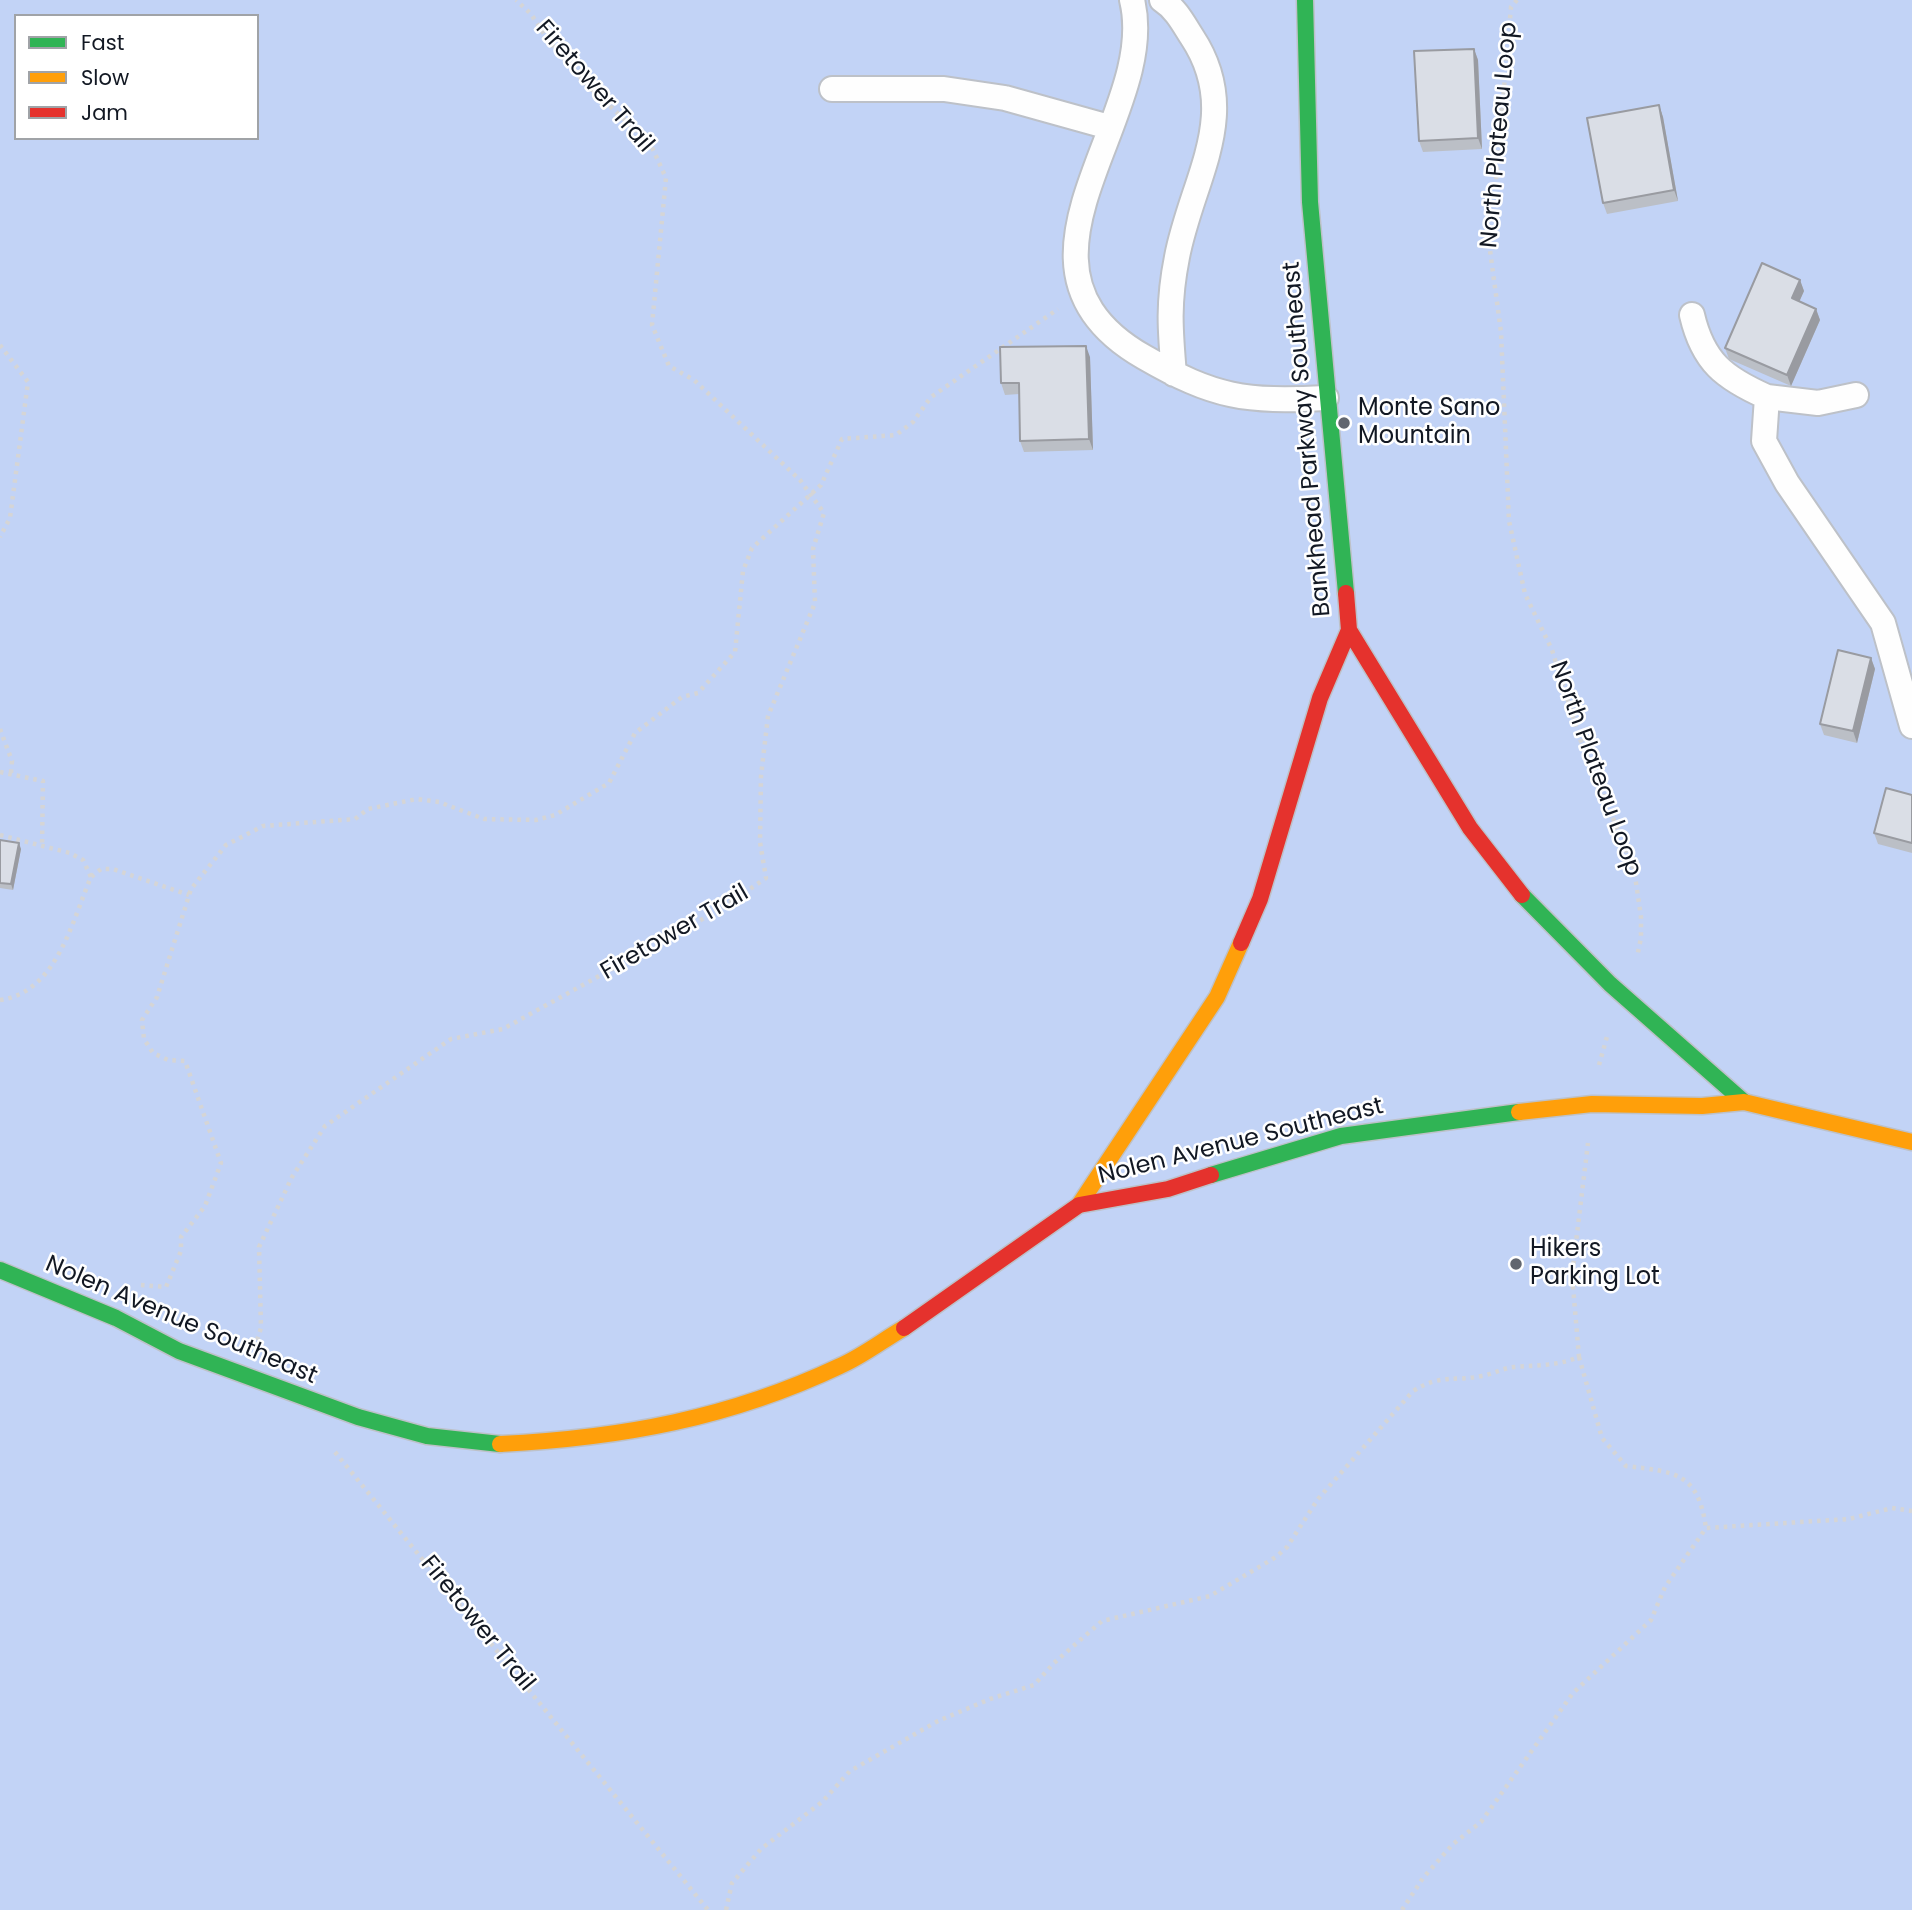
<!DOCTYPE html>
<style>
body{margin:0}
#map{position:relative;width:1912px;height:1910px;overflow:hidden;background:#f5f7fb;font-family:Poppins,sans-serif}
canvas{display:block}
.legend{position:absolute;left:14px;top:14px;width:245px;height:126px;box-sizing:border-box;background:#fff;border:2px solid #a0a3a7;margin:0;padding:9px 12px;list-style:none;font-size:21px;color:#121823}
.legend li{display:flex;align-items:center;gap:14px;height:35px}
.legend b{width:35px;border:2px solid #a0a3a7}
</style>
<div id="map">
<canvas width="1912" height="1910"></canvas>
<ul class="legend">
<li><b style="height:9px;background:#30b455"></b>Fast</li>
<li><b style="height:9px;background:#ff9f0a"></b>Slow</li>
<li><b style="height:9px;background:#e5322d"></b>Jam</li>
</ul>
</div>
<script>
const ctx = document.querySelector('canvas').getContext('2d');
ctx.lineJoin = 'round';
function paint(path, color) { ctx.fillStyle = color; ctx.fill(path, 'evenodd'); }
function stroke(path, color, width, dash) { ctx.strokeStyle = color; ctx.lineWidth = width; ctx.lineCap = dash ? 'butt' : 'round'; ctx.setLineDash(dash || []); ctx.stroke(path); }
function drawText(font, color, halo, rows, align = 'center') {
  ctx.font = font + ' Poppins,sans-serif'; ctx.lineWidth = 5; ctx.setLineDash([]); ctx.textBaseline = 'middle'; ctx.strokeStyle = halo; ctx.fillStyle = color; for (const [text, x, y, turn = 0] of rows) {
    ctx.save(); ctx.translate(x, y); ctx.rotate((+turn || 0) * Math.PI / 180); ctx.textAlign = isNaN(turn) ? turn : align; if (halo) ctx.strokeText(text, 0, 0); ctx.fillText(text, 0, 0); ctx.restore();
  }
}
paint(new Path2D(`
 M 0,0 L 1912,0 L 1912,1910 L 0,1910 ZM 16,16 L 257,16 L 257,138 L 16,138 Z`), '#c2d3f6');
const lane = new Path2D(`
 M 1132,0 C 1161,118 983,265 1144,357 C 1215,398 1245,402 1326,398
 M 1162,0 C 1176,9 1183,23 1192,37 C 1243,114 1192,178 1177,257 C 1168,302 1170,329 1174,374
 M 832,89 L 944,89 L 1005,98 L 1109,127
 M 1692,315 C 1703,362 1724,378 1767,397 L 1764,441 L 1787,483 L 1883,623 L 1912,726
 M 1767,397 L 1818,403 L 1856,395`);
const fast = new Path2D(`
 M 1305,0 L 1310,202 L 1346,593
 M 1522,895 L 1610,984 L 1744,1102
 M 1211,1175 L 1341,1136 L 1519,1112
 M 0,1270 L 116,1318 L 179,1351 L 358,1417 L 427,1436 L 500,1444`);
const slow = new Path2D(`
 M 1519,1112 L 1592,1104 L 1702,1106 L 1744,1102 L 1912,1142
 M 1079,1205 L 1217,997 L 1241,943
 M 500,1444 C 622,1438 730,1418 840,1366 C 863,1356 883,1340 904,1328`);
const jam = new Path2D(`
 M 1346,593 L 1349,630 L 1470,828 L 1522,895
 M 1241,943 L 1260,899 L 1320,698 L 1349,630
 M 904,1328 L 1079,1205 L 1168,1189 L 1211,1175`);
stroke(lane, '#bdc1c8', 28);
stroke(fast, '#bdc1c8', 19);
stroke(slow, '#bdc1c8', 19);
stroke(jam, '#bdc1c8', 19);
stroke(new Path2D(`
 M 1517,0 L 1511,7 L 1496,180 L 1487,228 L 1501,332 L 1509,521 L 1525,594 L 1552,650 L 1580,739 L 1634,869 L 1641,917 L 1641,938 L 1637,957
 M 0,345 L 28,382 L 10,518 L 0,537
 M 0,729 L 12,761 L 11,773
 M 0,772 L 43,781 L 42,847
 M 0,835 L 70,853 L 83,860 L 91,877
 M 0,1000 C 57,992 72,921 91,877 L 101,869 L 113,869 L 189,895
 M 1599,1065 L 1608,1033
 M 141,1285 L 166,1287 L 181,1251 L 181,1237 L 205,1206 L 221,1163 L 185,1061 L 168,1060 L 153,1053 L 144,1039 L 142,1020 L 157,997 L 191,889 L 226,845 L 263,826 L 355,819 L 368,809 L 417,799 L 439,802 L 484,819 L 536,820 L 555,815 L 609,783 L 635,733 L 682,697 L 698,693 L 735,652 L 743,571 L 752,548 L 821,485 L 842,439 L 896,435 L 913,422 L 931,397 L 1058,309
 M 257,1340 L 261,1328 L 259,1247 L 292,1177 L 325,1126 L 451,1039 L 503,1029 L 717,911 L 766,878 L 760,842 L 761,776 L 768,716 L 815,603 L 813,549 L 824,513 L 800,480 L 694,380 L 669,366 L 652,325 L 666,178 L 650,143 L 587,85 L 548,40 L 531,14 L 516,0
 M 1579,1357 L 1602,1438 L 1626,1466 C 1675,1472 1698,1472 1706,1528
 M 335,1452 L 708,1910
 M 726,1910 L 732,1883 L 761,1849 L 822,1802 L 850,1771 L 938,1721 L 990,1699 L 1034,1685 L 1054,1663 L 1102,1621 L 1210,1596 L 1276,1557 L 1287,1547 L 1318,1499 L 1413,1391 C 1443,1373 1453,1382 1482,1376 C 1493,1374 1503,1368 1514,1367 C 1537,1365 1557,1366 1579,1357 L 1572,1275 L 1588,1143
 M 1402,1910 L 1423,1878 L 1453,1844 L 1481,1822 L 1573,1693 L 1651,1620 L 1665,1587 L 1706,1528 L 1849,1519 L 1892,1508 L 1912,1511`), '#d5d5d6', 4.5, [3.5, 5]);
stroke(lane, '#fefefe', 24);
stroke(fast, '#30b455', 16);
stroke(slow, '#ff9f0a', 16);
stroke(jam, '#e5322d', 16);
paint(new Path2D(`
 M 1474,49 L 1478,60 L 1482,149 L 1423,152 L 1419,141 Z
 M 1659,105 L 1663,117 L 1678,201 L 1607,214 L 1603,203 Z
 M 1800,280 L 1804,291 L 1799,302 L 1816,309 L 1820,320 L 1791,386 L 1729,359 L 1725,348 Z
 M 1090,357 L 1093,450 L 1024,452 L 1020,441 L 1019,394 L 1005,395 L 1001,383 Z
 M 1871,658 L 1875,669 L 1857,743 L 1824,735 L 1820,724 Z
 M 1912,795 L 1912,853 L 1878,844 L 1874,833 Z
 M 0,840 L 21,849 L 13,890 L 0,888 Z`), '#bbbfc6');
paint(new Path2D(`
 M 1474,49 L 1478,60 L 1482,149 L 1478,138 Z
 M 1659,105 L 1663,117 L 1678,201 L 1674,190 Z
 M 1800,280 L 1804,291 L 1796,309 L 1792,298 Z
 M 1816,309 L 1820,320 L 1791,386 L 1787,375 Z
 M 1086,346 L 1090,357 L 1093,450 L 1089,439 Z
 M 1871,658 L 1875,669 L 1857,743 L 1853,731 Z
 M 19,843 L 21,849 L 13,890 L 11,884 Z`), '#999ba1');
const building = new Path2D(`
 M 1474,49 L 1478,138 L 1419,141 L 1414,51 Z
 M 1659,105 L 1674,190 L 1603,203 L 1587,118 Z
 M 1762,263 L 1800,280 L 1792,298 L 1816,309 L 1787,375 L 1725,348 Z
 M 1086,346 L 1089,439 L 1020,441 L 1019,383 L 1001,383 L 1000,347 Z
 M 1838,650 L 1871,658 L 1853,731 L 1820,724 Z
 M 1886,788 L 1912,795 L 1912,843 L 1874,833 Z
 M 0,840 L 19,843 L 11,884 L 0,883 Z`);
paint(building, '#dadee6');
stroke(building, '#999ba1', 2);
for (const [x, y, r, color] of [
 [1344,423,7,"#61666f"],
 [1516,1264,7,"#61666f"]
]) { const dot = new Path2D(); dot.arc(x, y, r, 0, 2 * Math.PI); ctx.fillStyle = color; ctx.fill(dot); stroke(dot, '#fff', 2.5); }
drawText('24px', '#121823', '#fff', [
 ["Firetower Trail",594,87,49],
 ["North Plateau Loop",1500,135,-85],
 ["Bankhead Parkway Southeast",1308,439,-95],
 ["North Plateau Loop",1595,769,70],
 ["Firetower Trail",675,933,-30],
 ["Nolen Avenue Southeast",1241,1142,-14],
 ["Nolen Avenue Southeast",181,1321,23],
 ["Firetower Trail",477,1624,51]
]);
drawText('24px', '#121823', '#fff', [
 ["Monte Sano",1358,409],
 ["Mountain",1358,437],
 ["Hikers",1530,1250],
 ["Parking Lot",1530,1278]
], 'left');
</script>
